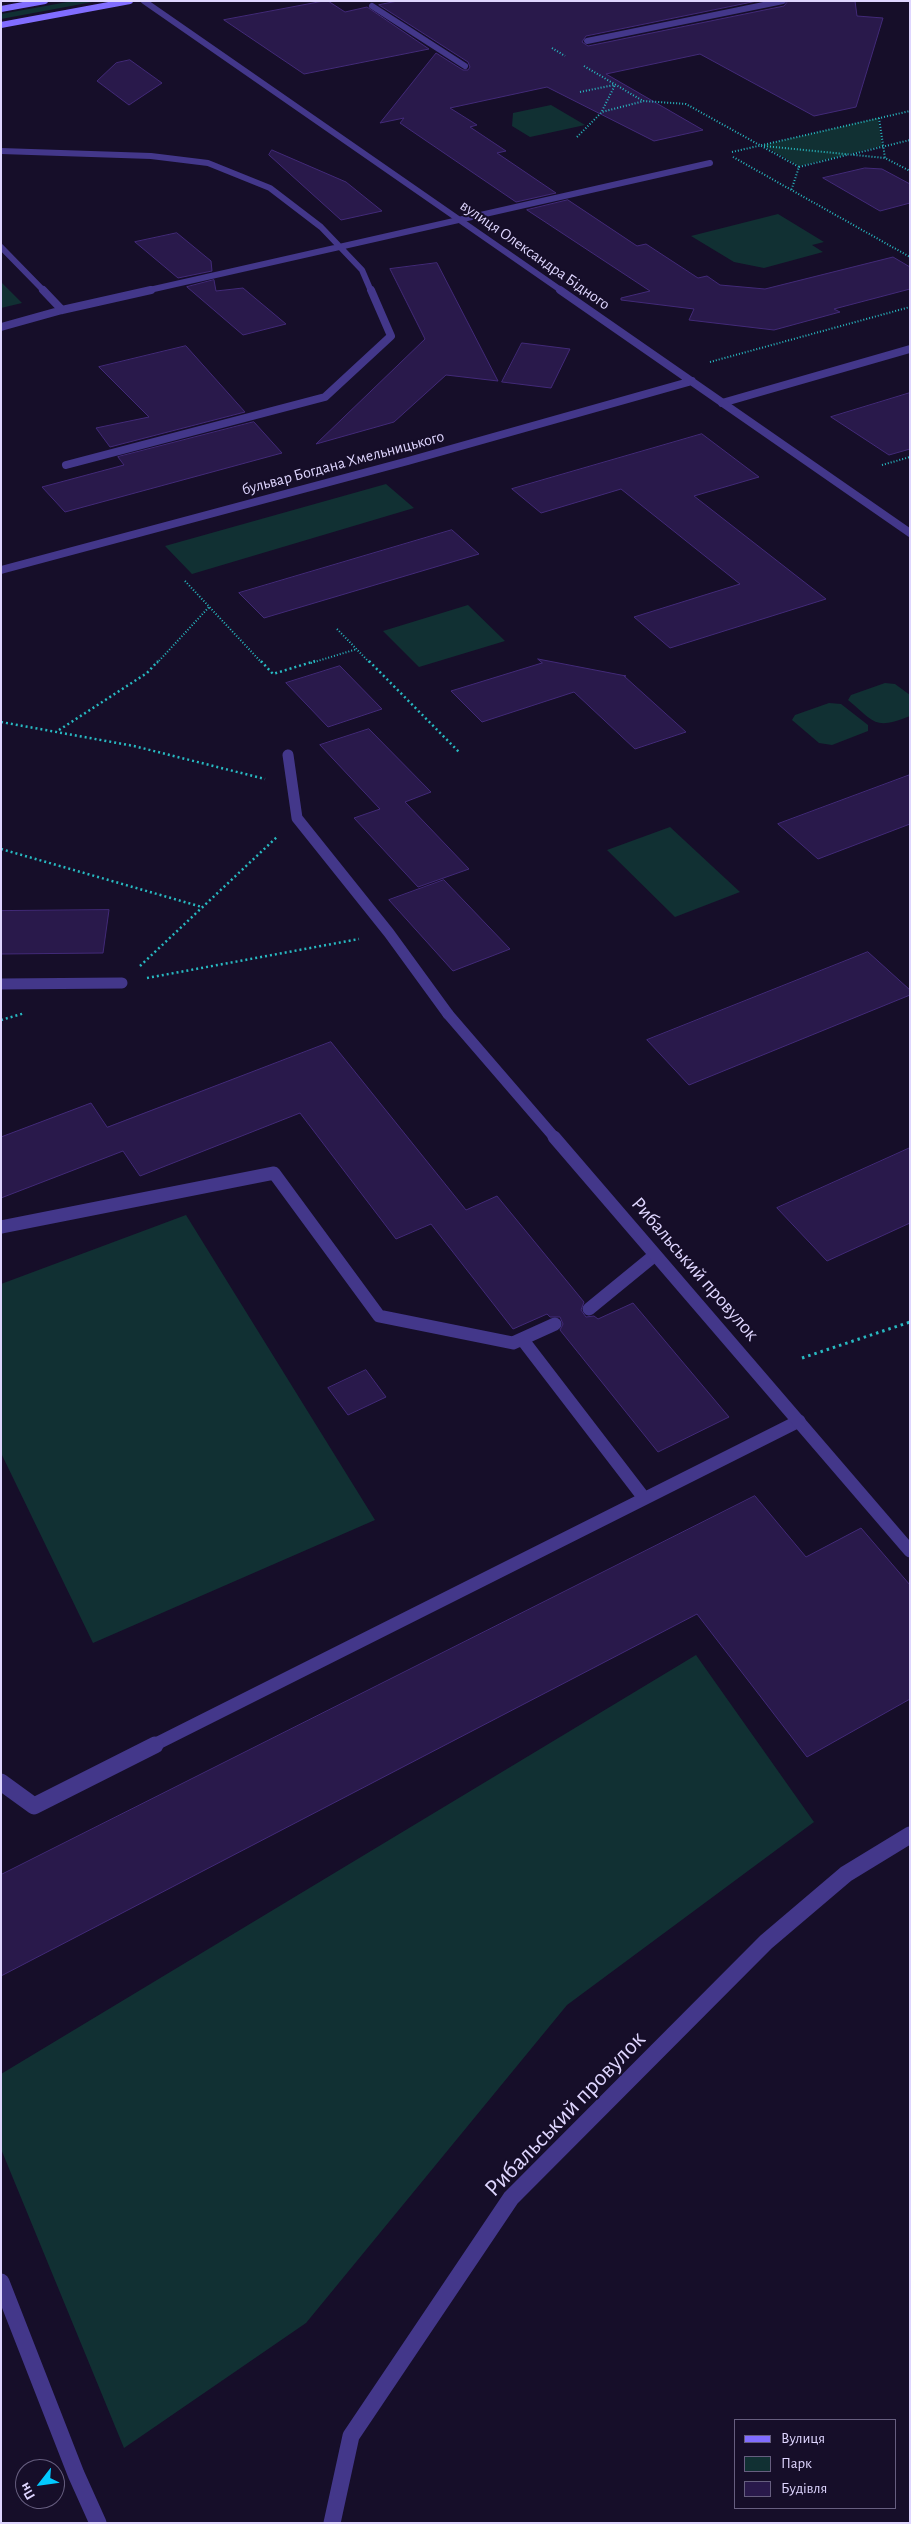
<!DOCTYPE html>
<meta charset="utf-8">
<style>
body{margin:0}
#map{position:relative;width:911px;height:2524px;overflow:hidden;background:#160e29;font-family:"Alegreya Sans",sans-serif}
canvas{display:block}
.frame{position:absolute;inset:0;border:2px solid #dfd6ff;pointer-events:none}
.legend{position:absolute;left:734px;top:2419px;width:162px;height:90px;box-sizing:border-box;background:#160e29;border:1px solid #665e7f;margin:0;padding:6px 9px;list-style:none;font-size:15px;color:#dfd6ff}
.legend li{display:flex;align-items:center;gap:10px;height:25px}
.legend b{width:25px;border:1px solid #665e7f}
.north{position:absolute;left:15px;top:2459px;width:50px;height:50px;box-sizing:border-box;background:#160e29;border:1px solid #665e7f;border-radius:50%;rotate:240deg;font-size:14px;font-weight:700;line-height:20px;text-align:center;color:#dfd6ff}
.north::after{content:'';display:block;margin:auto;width:18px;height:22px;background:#02caff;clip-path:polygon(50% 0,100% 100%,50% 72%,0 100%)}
</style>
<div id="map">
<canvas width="911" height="2524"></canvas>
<div class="frame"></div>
<ul class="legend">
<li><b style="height:6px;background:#816dff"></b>Вулиця</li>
<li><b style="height:14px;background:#113033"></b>Парк</li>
<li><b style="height:14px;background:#29194b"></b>Будівля</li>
</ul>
<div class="north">Пн</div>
</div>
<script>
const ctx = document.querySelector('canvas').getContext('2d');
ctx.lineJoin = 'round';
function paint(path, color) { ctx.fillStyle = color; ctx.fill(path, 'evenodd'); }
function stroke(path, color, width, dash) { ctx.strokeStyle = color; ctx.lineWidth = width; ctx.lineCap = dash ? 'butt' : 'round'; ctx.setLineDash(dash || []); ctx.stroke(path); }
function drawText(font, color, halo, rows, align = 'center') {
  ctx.font = font + ' "Alegreya Sans",sans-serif'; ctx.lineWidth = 4; ctx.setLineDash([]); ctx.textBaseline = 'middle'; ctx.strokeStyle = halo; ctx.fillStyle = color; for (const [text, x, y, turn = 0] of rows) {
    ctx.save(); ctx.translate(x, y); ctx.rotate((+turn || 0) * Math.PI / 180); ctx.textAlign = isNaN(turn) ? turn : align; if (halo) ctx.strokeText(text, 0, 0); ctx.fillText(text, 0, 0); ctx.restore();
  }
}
paint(new Path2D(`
 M 73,1 L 98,1 L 1,19 L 1,14 Z
 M 551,105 L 585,125 L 530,137 L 512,126 L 513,113 Z
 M 878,118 L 882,146 L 799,166 L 763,145 Z
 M 778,214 L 824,242 L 812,245 L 823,252 L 764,268 L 734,262 L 691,236 Z
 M 1,282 L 22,303 L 1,308 Z
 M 386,484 L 414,508 L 192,574 L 165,546 Z
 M 468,605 L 505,641 L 419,667 L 383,631 Z
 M 885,683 L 895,684 L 910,695 L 910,716 C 874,730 876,723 848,700 L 851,695 Z
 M 829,703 L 841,704 L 868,725 L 868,731 L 832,745 L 819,743 L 792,720 L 795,715 Z
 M 670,827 L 740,892 L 675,917 L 607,850 Z
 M 186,1215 L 375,1520 L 93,1643 L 1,1453 L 1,1284 Z
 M 696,1655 L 814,1822 L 567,2005 L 306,2323 L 124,2448 L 1,2149 L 1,2074 Z`), '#113033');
const building = new Path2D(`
 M 324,1 L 328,1 L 345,12 L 367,7 L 429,49 L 304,74 L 224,20 Z
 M 398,1 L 757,1 L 586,36 L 582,42 L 588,46 L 784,6 L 788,1 L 855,1 L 857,16 L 883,18 L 856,107 L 814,116 L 700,54 L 606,74 L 703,130 L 654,141 L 547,87 L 450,108 L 477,125 L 470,127 L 506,151 L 497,153 L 556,193 L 516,202 L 400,123 L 404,118 L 380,123 L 436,53 L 463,70 L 468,70 L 470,67 L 468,62 L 379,5 Z
 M 130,60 L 162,83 L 129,105 L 97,81 L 116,63 Z
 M 272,150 L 346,182 L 382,211 L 341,220 L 269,155 Z
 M 865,168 L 882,169 L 910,184 L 910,203 L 880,211 L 823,178 Z
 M 568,200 L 637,246 L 646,244 L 698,278 L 707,276 L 720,285 L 765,289 L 893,257 L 910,267 L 910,289 L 834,309 L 840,312 L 774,330 L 689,320 L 694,309 L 621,300 L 621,298 L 650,291 L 527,210 Z
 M 177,233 L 211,261 L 212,271 L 178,278 L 135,242 Z
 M 437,263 L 498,381 L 446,375 L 394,422 L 316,444 L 425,339 L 390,269 Z
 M 214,280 L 216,291 L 243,288 L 286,324 L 243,335 L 187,287 Z
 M 522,343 L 570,349 L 551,388 L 502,382 Z
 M 186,346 L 245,412 L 110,447 L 96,428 L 149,417 L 99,367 Z
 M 910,393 L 910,449 L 889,455 L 831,417 Z
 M 254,422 L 282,453 L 65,512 L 42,487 L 124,465 L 118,457 Z
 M 702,434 L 759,477 L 694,496 L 826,599 L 670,648 L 634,617 L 740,584 L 621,489 L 541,513 L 512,489 Z
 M 452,530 L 479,554 L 264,618 L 239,593 Z
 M 538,659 L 626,676 L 624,676 L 686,732 L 635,749 L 574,692 L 482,722 L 451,691 L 542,663 Z
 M 340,666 L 382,709 L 328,727 L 286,683 Z
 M 369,729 L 431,792 L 405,802 L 469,869 L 418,887 L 354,818 L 380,809 L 320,745 Z
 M 910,775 L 910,824 L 818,859 L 778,824 Z
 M 444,880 L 510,949 L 453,971 L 389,900 Z
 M 109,910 L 103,953 L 1,954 L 1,911 Z
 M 868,952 L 910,990 L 910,995 L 689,1085 L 647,1040 Z
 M 331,1042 L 466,1210 L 497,1196 L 584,1302 L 581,1310 L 586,1317 L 594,1316 L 598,1319 L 633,1303 L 729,1417 L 658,1452 L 560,1330 L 563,1324 L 560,1317 L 550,1317 L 547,1314 L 513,1329 L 431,1224 L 396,1239 L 300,1113 L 140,1176 L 123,1151 L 1,1198 L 1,1137 L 91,1103 L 107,1127 Z
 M 910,1148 L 910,1223 L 827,1261 L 777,1208 Z
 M 366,1370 L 386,1397 L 348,1415 L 328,1388 Z
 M 755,1496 L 806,1557 L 861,1528 L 910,1585 L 910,1699 L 807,1757 L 697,1614 L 1,1976 L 1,1875 Z`);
paint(building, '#29194b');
stroke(building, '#422a78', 1);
stroke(new Path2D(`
 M 552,48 L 565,56
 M 584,66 L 643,101
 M 580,92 L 614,85
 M 602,111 L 615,85
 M 879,118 L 885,158
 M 577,137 L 602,112 L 644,101 L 686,104 L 799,167 L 791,191
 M 764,146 L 885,158 L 910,171
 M 732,152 L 910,111
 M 853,154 L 910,140
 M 733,157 L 910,257
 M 799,167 L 847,155
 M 710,362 L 910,307
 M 882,465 L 910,457
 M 185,581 L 262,663
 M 337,629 L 370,663
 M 157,663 L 210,606
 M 311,663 L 357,649`), '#28b9c1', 2, [1, 2]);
stroke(new Path2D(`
 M 261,661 L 273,674 L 315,661
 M 369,661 L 460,753
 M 1,722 L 134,746 L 265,779
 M 59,730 L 147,673 L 158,661
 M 1,849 L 202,907
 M 140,966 L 278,836
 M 147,978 L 359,939
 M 1,1020 L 25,1013`), '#28b9c1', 2.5, [2, 3]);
stroke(new Path2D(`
 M 802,1358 L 910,1322`), '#28b9c1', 3, [2.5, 4]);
stroke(new Path2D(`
 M 372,6 L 465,66
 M 587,41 L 783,1
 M 1,151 L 151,156 L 208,163 L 270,188 L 321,227 L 362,270 L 371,291
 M 1,247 L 44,291
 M 145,291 L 710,163`), '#43378a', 6);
stroke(new Path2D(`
 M 43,290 L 62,310
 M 1,327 L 62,310 L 151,290
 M 66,465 L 325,397 L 391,336 L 371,290`), '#43378a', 8);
stroke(new Path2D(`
 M 288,755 L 297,818 L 389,933 L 448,1014
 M 1,984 L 122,983`), '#43378a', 11);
stroke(new Path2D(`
 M 1,1227 L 274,1173 L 379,1316 L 513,1343 L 555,1324
 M 589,1309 L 655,1255
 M 522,1339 L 644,1498
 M 152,1746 L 799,1421`), '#43378a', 13);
stroke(new Path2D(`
 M 1,1782 L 34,1806 L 155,1745
 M 1,2282 L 76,2474 L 98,2523`), '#43378a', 17);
stroke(new Path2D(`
 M 722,403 L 910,349`), '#43378a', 8);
stroke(new Path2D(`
 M 144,1 L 562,291`), '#43378a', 6);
stroke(new Path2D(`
 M 560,290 L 910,533
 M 1,570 L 408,461 L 692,381`), '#43378a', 8);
stroke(new Path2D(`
 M 448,1014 L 555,1138`), '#43378a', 11);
stroke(new Path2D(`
 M 554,1137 L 910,1551`), '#43378a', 13);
stroke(new Path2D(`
 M 332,2523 L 351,2436 L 511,2198 L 766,1942 L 846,1874 L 910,1835`), '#43378a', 17);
stroke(new Path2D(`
 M 1,9 L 45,1
 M 1,25 L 130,1`), '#816dff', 6);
drawText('16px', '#dfd6ff', '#160e29', [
 ["вулиця Олександра Бідного",535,255,35],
 ["бульвар Богдана Хмельницького",343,463,-15]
]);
drawText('20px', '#dfd6ff', '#160e29', [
 ["Рибальський провулок",695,1269,49]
]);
drawText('24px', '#dfd6ff', '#160e29', [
 ["Рибальський провулок",565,2114,-46]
]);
</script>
